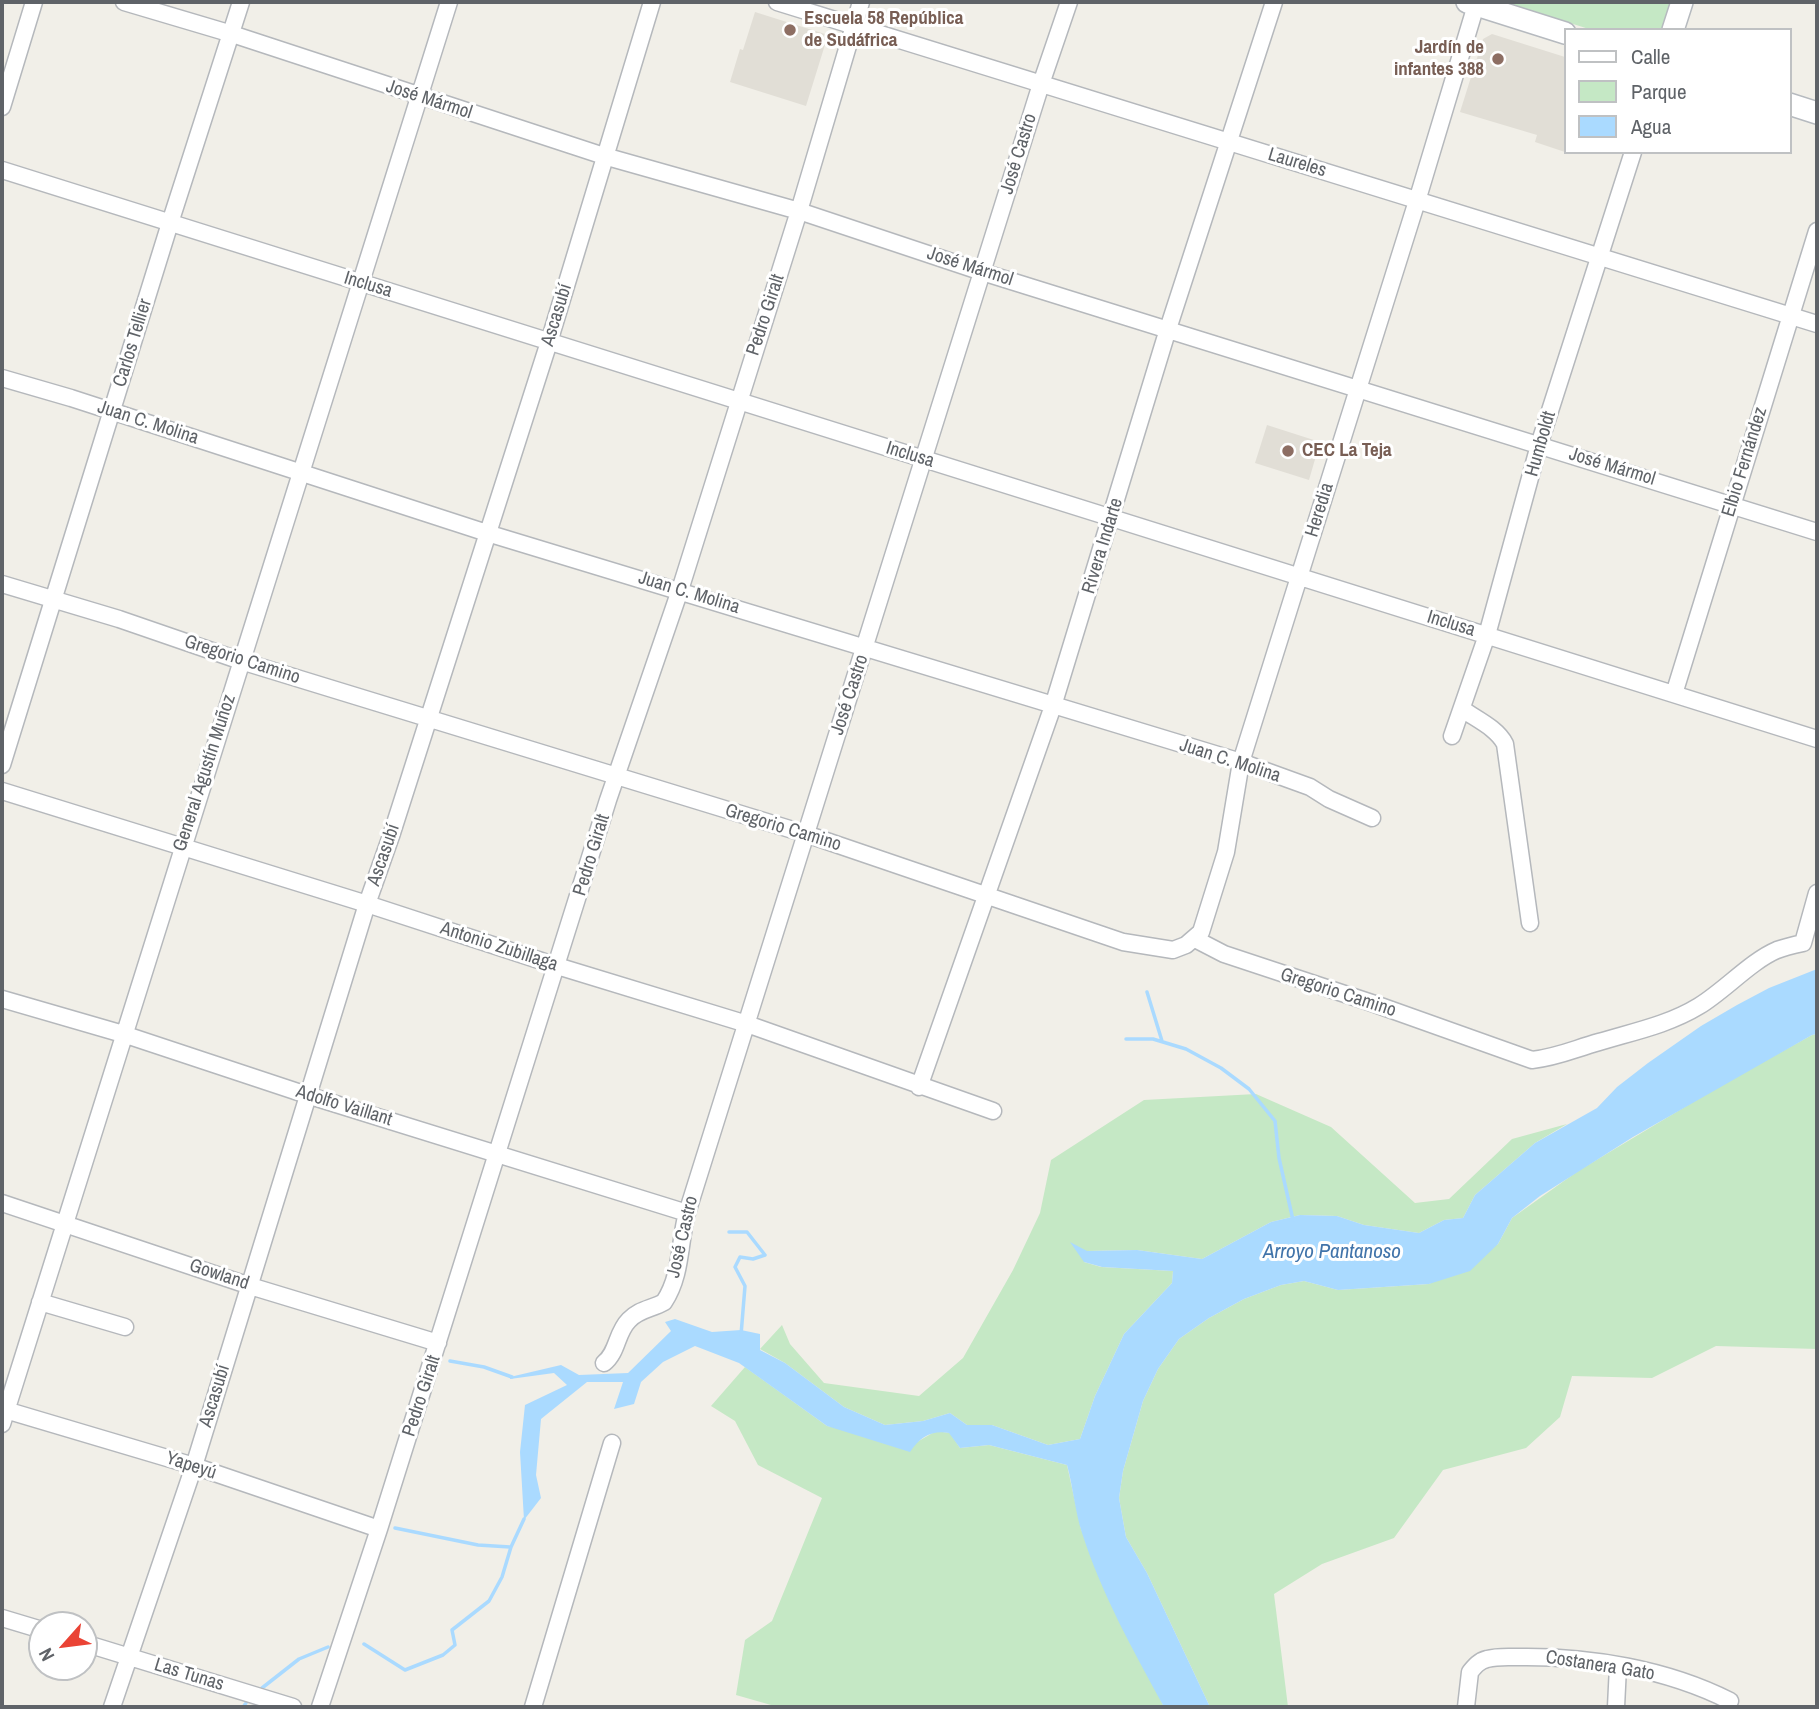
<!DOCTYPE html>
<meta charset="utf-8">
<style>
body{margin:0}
#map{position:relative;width:1819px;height:1709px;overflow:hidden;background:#f1efe8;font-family:"Archivo Narrow",sans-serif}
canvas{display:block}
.frame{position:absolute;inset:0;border:4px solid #5f6368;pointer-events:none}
.legend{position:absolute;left:1564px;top:28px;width:228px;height:126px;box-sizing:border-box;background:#fff;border:2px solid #bfc1c3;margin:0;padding:9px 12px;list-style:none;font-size:21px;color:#5f6368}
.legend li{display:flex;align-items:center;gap:14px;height:35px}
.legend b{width:35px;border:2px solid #bfc1c3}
.north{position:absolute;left:28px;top:1611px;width:70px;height:70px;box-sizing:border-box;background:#fff;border:2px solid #bfc1c3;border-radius:50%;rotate:242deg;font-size:19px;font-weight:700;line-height:28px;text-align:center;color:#5f6368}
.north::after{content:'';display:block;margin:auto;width:24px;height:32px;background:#ea4335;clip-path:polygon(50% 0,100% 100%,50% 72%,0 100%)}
</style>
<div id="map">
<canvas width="1819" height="1709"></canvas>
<div class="frame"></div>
<ul class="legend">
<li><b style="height:9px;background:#fff"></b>Calle</li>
<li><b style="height:19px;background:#c5e8c5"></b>Parque</li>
<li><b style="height:19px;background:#aadaff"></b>Agua</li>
</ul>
<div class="north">N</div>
</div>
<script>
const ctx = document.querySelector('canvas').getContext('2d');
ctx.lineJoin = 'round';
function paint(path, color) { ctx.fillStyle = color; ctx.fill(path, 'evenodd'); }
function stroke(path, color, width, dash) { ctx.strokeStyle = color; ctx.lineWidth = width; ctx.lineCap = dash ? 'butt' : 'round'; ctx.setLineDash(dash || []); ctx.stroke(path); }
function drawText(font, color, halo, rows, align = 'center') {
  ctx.font = font + ' "Archivo Narrow",sans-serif'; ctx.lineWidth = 6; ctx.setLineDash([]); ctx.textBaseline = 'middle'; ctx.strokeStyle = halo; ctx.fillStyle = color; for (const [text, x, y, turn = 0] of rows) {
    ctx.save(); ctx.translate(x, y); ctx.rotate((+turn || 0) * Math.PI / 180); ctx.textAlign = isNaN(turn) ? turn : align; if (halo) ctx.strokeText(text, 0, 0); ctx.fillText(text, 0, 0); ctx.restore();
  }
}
paint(new Path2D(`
 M 755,12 L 828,35 L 806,106 L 730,82 L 740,49 L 743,50 Z
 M 1492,34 L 1565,57 L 1565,152 L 1535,142 L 1537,135 L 1460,112 L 1483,39 Z
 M 1267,425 L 1320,442 L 1309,480 L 1255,463 Z`), '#e1ded6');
paint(new Path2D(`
 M 1504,2 L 1676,2 L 1667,30 L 1592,30 Z
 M 1817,1034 L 1817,1349 L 1716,1346 L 1652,1378 L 1572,1376 L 1560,1417 L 1526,1448 L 1443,1470 L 1394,1538 L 1322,1564 L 1274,1594 L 1288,1707 L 1210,1707 L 1147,1573 L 1126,1537 L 1119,1498 L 1123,1471 L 1143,1401 L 1158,1369 L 1179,1339 L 1209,1318 L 1244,1299 L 1281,1285 L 1304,1281 L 1338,1290 L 1429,1284 L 1498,1244 L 1512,1218 L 1578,1171 L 1728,1081 L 1812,1035 Z
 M 1256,1094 L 1331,1127 L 1415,1203 L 1449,1199 L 1512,1139 L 1567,1124 L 1535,1143 L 1475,1195 L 1463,1218 L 1444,1220 L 1419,1233 L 1364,1225 L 1337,1216 L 1300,1215 L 1271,1222 L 1202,1259 L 1137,1250 L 1087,1251 L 1084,1262 L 1101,1267 L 1173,1271 L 1172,1283 L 1124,1334 L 1095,1396 L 1080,1439 L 1048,1445 L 992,1425 L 967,1425 L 950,1413 L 923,1421 L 885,1425 L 844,1407 L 785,1363 L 760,1349 L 782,1325 L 790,1344 L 824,1383 L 919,1396 L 963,1358 L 1013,1270 L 1040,1213 L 1051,1160 L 1144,1100 Z
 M 745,1367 L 827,1426 L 917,1442 L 936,1431 L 950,1433 L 960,1448 L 989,1445 L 1067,1465 L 1081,1529 L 1164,1707 L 778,1707 L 736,1695 L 745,1640 L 772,1621 L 822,1498 L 758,1465 L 735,1421 L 711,1406 Z`), '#c5e8c5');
paint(new Path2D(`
 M 1817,969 L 1817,1034 L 1812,1035 L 1633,1137 L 1540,1196 L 1512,1218 L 1498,1244 L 1470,1271 L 1429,1284 L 1338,1290 L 1304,1281 L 1281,1285 L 1244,1299 L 1209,1318 L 1179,1339 L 1158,1369 L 1143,1401 L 1123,1471 L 1119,1498 L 1126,1537 L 1147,1573 L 1210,1707 L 1164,1707 C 1133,1650 1102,1595 1082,1533 C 1075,1511 1073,1487 1067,1465 L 989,1445 L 960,1448 L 949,1433 C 932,1430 920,1437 910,1452 L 827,1426 L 739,1363 L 695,1346 L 663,1362 L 641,1382 L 634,1404 L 614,1409 L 623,1382 L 587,1382 L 541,1419 L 536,1475 L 541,1498 L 524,1520 L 520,1452 L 525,1405 L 567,1385 L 554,1373 L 510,1379 L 510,1377 L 561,1365 L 579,1375 L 628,1373 L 671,1331 L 665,1322 L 675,1319 L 712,1332 L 741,1330 L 760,1334 L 760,1350 L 785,1363 L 844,1407 L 885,1425 L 923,1421 L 950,1413 L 967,1425 L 992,1425 L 1048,1445 L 1080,1439 L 1095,1396 L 1124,1334 L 1172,1283 L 1173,1271 L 1102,1267 L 1084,1262 L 1070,1242 L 1087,1251 L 1137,1250 L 1202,1259 L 1271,1222 L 1300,1215 L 1337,1216 L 1364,1225 L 1419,1233 L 1444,1220 L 1463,1218 L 1475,1195 L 1535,1143 L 1597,1108 L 1617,1087 L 1648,1063 L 1701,1026 L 1737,1005 L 1769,988 Z`), '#aadaff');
stroke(new Path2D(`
 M 1147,992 L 1162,1041
 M 1126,1039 L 1153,1039 L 1186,1049 L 1221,1068 L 1249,1089 L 1275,1121 L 1279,1158 L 1293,1220
 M 729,1232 L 747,1232 L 765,1255 L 753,1259 L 740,1257 L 735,1267 L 745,1286 L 741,1335
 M 450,1361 L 484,1367 L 512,1377
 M 395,1528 L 478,1545 L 510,1547
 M 364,1644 L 405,1670 L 443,1655 L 455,1645 L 452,1630 L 489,1601 L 502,1577 L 511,1547 L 524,1519
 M 262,1688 L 299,1659 L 328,1647
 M 243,1707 L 246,1703`), '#aadaff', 3.5);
const street = new Path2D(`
 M 124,2 L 232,34 L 604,156 L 799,211 L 982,272 L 1817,532
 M 777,2 L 1817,324
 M 2,107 L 34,2
 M 2,170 L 1817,739
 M 2,378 L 71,398 L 487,533 L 1241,762 L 1310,787 L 1329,799 L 1372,818
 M 2,584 L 119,619 L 241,661 L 806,834 L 1123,942 L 1173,950 L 1186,945 L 1201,932 L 1226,852 L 1241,762 L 1417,201 L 1476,5
 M 1674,694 L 1817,231
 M 1462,709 C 1476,719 1497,728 1505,744 L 1530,923
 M 1452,736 L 1487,635 L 1539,445 L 1633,152
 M 2,765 L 170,223 L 241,2
 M 2,791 L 367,904 L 557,966 L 747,1024 L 993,1111
 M 1195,939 L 1224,954 L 1372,1003 L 1532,1060 C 1558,1057 1574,1049 1599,1042 C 1632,1032 1668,1025 1699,1006 C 1724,991 1751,961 1777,950 C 1785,947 1794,945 1803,943 L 1817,893
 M 2,999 L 123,1034 L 310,1096 L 687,1213
 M 919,1087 L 1053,706 L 1168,329 L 1274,2
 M 2,1203 L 250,1286 L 438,1343
 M 40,1302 L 125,1327
 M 604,1363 C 618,1352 616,1333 629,1320 C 639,1309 652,1309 664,1302 C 682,1275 679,1242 687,1213 L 1041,84 L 1069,2
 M 2,1409 L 194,1466 L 379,1529
 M 2,1424 L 449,2
 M 2,1618 L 42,1630
 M 84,1643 L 293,1707
 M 112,1707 L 194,1466 L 367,904 L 391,836 L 549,342 L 652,2
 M 320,1707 L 379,1529 L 608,800 L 680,590 L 799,211 L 861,2
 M 533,1707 L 612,1443
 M 1466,1707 L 1470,1672 C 1475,1666 1479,1661 1487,1659 C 1497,1656 1508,1657 1519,1657 C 1589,1656 1667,1669 1730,1701
 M 1616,1707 L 1618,1666`);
const secondary = new Path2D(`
 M 1467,2 L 1565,33
 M 1673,30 L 1682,2
 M 1789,104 L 1817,113`);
stroke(street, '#b5b8bc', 19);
stroke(secondary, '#b6babf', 24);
stroke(street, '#fff', 16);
stroke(secondary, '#fff', 21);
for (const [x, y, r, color] of [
 [790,30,7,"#8d6e63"],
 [1498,59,7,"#8d6e63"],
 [1288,451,7,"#8d6e63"]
]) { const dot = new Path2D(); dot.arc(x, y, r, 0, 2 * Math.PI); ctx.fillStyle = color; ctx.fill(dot); stroke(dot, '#fff', 2.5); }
drawText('bold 19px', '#785e54', '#fff', [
 ["Escuela 58 República",804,19],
 ["de Sudáfrica",804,41],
 ["Jardín de",1484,48,"right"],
 ["infantes 388",1484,70,"right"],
 ["CEC La Teja",1302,451]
], 'left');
drawText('19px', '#5f6368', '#fff', [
 ["José Mármol",429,100,18],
 ["José Castro",1019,154,-73],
 ["Laureles",1297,163,17],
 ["José Mármol",970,267,18],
 ["Inclusa",368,285,17],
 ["Ascasubí",557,315,-73],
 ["Pedro Giralt",766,315,-72],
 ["Carlos Tellier",133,343,-73],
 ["Juan C. Molina",148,423,18],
 ["Humboldt",1541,444,-74],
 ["Inclusa",910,455,17],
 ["Elbio Fernández",1745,462,-73],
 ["José Mármol",1612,467,17],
 ["Heredia",1320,510,-73],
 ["Rivera Indarte",1103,546,-73],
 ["Juan C. Molina",689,593,17],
 ["Inclusa",1451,624,17],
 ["Gregorio Camino",242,660,18],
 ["José Castro",850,695,-72],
 ["Juan C. Molina",1230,761,18],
 ["General Agustín Muñoz",205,773,-72],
 ["Gregorio Camino",783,828,17],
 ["Ascasubí",384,855,-71],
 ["Pedro Giralt",592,855,-73],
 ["Antonio Zubillaga",499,947,18],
 ["Gregorio Camino",1338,993,18],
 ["Adolfo Vaillant",344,1106,17],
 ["José Castro",683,1237,-77],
 ["Gowland",219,1275,18],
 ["Ascasubí",215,1396,-73],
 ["Pedro Giralt",422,1396,-72],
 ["Yapeyú",191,1466,18],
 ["Costanera Gato",1600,1666,9],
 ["Las Tunas",189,1675,17]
]);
drawText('italic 21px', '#4174aa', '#fff', [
 ["Arroyo Pantanoso",1332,1252]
]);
</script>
